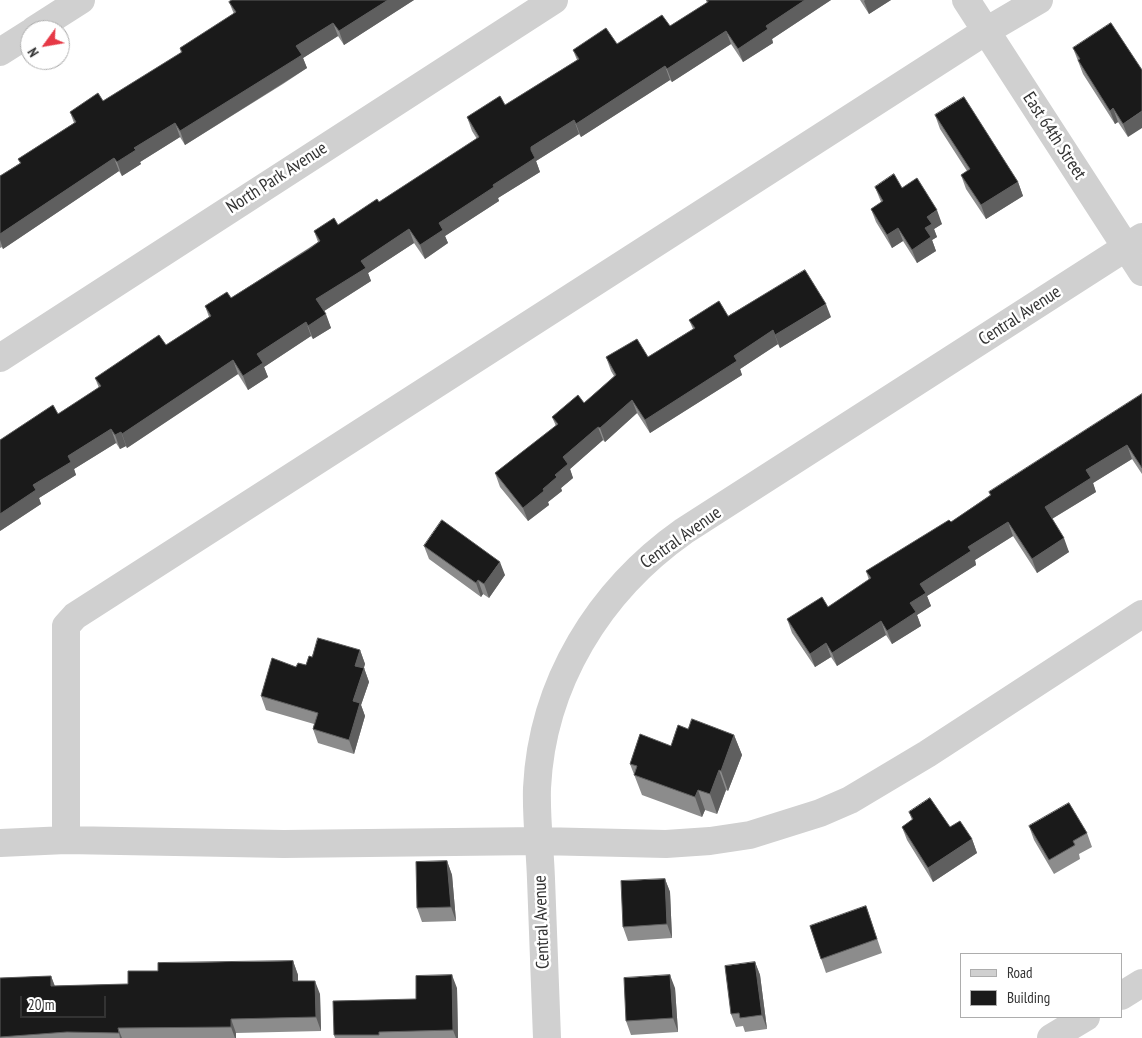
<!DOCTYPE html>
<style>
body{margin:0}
#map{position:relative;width:1142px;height:1038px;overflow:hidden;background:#fff;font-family:"PT Sans Narrow",sans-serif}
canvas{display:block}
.legend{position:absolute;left:960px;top:953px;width:162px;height:65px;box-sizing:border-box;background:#fff;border:1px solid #adadad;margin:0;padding:6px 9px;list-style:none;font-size:15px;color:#333}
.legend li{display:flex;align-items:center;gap:10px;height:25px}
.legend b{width:25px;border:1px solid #adadad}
.north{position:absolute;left:20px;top:20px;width:50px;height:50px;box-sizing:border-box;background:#fff;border:1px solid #adadad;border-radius:50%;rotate:238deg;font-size:14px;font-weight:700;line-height:20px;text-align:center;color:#333}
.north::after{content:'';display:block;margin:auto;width:18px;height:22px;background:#e63946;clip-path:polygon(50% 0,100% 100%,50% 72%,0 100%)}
.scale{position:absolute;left:20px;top:996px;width:86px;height:22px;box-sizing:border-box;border:2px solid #333;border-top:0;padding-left:6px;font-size:15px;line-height:18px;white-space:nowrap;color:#333;-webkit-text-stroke:4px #fff;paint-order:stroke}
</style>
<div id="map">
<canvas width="1142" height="1038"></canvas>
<ul class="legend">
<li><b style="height:6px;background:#d0d0d0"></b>Road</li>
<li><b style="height:14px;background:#1a1a1a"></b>Building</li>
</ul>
<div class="north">N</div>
<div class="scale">20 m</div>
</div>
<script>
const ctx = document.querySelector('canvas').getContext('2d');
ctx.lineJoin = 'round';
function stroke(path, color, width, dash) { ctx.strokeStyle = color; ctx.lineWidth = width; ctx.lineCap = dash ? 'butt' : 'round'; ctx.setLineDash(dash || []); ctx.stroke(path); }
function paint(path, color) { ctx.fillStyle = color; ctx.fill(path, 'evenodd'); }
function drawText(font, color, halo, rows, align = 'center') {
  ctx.font = font + ' "PT Sans Narrow",sans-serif'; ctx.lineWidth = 5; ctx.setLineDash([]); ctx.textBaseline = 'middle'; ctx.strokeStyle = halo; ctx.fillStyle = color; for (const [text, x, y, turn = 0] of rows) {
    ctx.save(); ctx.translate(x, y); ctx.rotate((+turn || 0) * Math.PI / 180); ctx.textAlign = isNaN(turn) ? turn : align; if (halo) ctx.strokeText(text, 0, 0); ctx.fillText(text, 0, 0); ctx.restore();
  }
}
stroke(new Path2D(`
 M 966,0 L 1142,272
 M 34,30 L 81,0
 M 0,52 L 30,33
 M 0,358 L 554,0
 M 66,840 L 66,626 L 75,616 L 986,31 L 1039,0
 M 0,843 L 66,840 L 284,844 L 539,841 L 666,844 L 710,841 L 750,835 L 820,813 L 850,800 L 927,754 L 1142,614
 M 1121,996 L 1142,983
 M 547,1038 C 545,985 543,932 541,879 C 540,849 536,818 537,788 C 542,683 599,591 684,531 L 1142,237
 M 1051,1038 L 1086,1017`), '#d0d0d0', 28);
paint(new Path2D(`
 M 232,0 L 414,0 L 344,45 L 338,36 L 303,58 L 307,68 L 283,84 L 185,145 L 180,137 L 140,162 L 141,164 L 122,176 L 119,171 L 3,249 L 2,247 L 0,248 L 0,176 L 20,163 L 18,159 L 74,123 L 70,112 L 103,101 L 181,53 L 180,48 L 234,14 L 229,2 Z
 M 706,0 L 831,0 L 772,39 L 773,43 L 743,62 L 731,44 L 672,82 L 670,80 L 581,137 L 579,134 L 536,161 L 540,172 L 498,198 L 499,201 L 445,236 L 448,243 L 425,259 L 414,243 L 368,273 L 371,281 L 324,311 L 331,328 L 313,339 L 311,336 L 264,367 L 268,377 L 248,390 L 238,374 L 127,448 L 126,446 L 120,449 L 116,443 L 74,469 L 76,475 L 39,498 L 41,504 L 0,531 L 58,414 L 99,388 L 95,378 L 166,345 L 209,317 L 205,306 L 231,298 L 318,242 L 314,231 L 338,225 L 379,202 L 477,139 L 472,131 L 467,117 L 505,105 L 577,60 L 573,50 L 617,44 L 670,26 L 707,3 Z
 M 860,0 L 891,0 L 869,14 Z
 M 1111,23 L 1128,137 L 1118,122 L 1115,124 L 1083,74 L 1073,48 Z
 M 935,115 L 1018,182 L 1023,196 L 986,219 L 966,189 L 961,175 L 967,171 L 940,129 Z
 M 875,187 L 902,188 L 942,224 L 934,229 L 937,237 L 932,240 L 936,251 L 917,263 L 903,241 L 892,248 L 876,222 L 871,209 L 881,202 Z
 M 728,316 L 831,317 L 780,348 L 778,344 L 740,369 L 742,375 L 650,433 L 637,413 L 605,442 L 603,440 L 570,469 L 573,478 L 561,488 L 562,491 L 548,502 L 549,505 L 528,521 L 500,487 L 495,473 L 556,426 L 552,417 L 584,403 L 614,376 L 611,371 L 606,357 L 648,357 L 693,329 L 689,320 Z
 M 1142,394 L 1142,474 L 1132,459 L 1093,483 L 1096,492 L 1052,519 L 1069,552 L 1037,573 L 1013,536 L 975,560 L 976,565 L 927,596 L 931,606 L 917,615 L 921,626 L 892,644 L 886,635 L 837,666 L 831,657 L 815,667 L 792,633 L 787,619 L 828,607 L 869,580 L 866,571 L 951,522 L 990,495 L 989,492 Z
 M 424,546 L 505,575 L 489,598 L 483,594 L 481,597 L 429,559 Z
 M 360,650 L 365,664 L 364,668 L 369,682 L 361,705 L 365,716 L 354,754 L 318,743 L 313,729 L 314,724 L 266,710 L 261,696 L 296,667 L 306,665 L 312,657 Z
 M 688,729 L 734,735 L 742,755 L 728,791 L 726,790 L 717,814 L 705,810 L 702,817 L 642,795 L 630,764 L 671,746 Z
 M 909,812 L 950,827 L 972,839 L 977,853 L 933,882 L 907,840 L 902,827 L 912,820 Z
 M 1029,826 L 1087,833 L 1092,847 L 1079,854 L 1080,859 L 1054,874 L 1034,840 Z
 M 447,861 L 452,875 L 456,921 L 422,922 L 417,908 Z
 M 665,879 L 670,892 L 672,938 L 628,941 L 623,927 Z
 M 866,906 L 882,953 L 826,973 L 810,926 Z
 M 293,961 L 298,975 L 298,981 L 320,994 L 321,1031 L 236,1033 L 236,1038 L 0,1038 L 0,978 L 51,976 L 55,986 L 128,984 L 158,971 Z
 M 755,962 L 760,975 L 767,1029 L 745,1032 L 743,1026 L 736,1027 L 731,1014 Z
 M 457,988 L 458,1038 L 335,1038 L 334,1035 L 416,999 Z
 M 675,988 L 678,1032 L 631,1035 L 626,1021 Z`), '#8c8c8c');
paint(new Path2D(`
 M 388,0 L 414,0 L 344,45 L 339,31 Z
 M 805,0 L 831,0 L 772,39 L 773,43 L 743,62 L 738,49 L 766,26 Z
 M 865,0 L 891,0 L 869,14 L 864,1 Z
 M 333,23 L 338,36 L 303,58 L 307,68 L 185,145 L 180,131 L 296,46 Z
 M 726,31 L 731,44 L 672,82 L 667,69 Z
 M 665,66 L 670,80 L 581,137 L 576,124 Z
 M 1113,108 L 1118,122 L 1115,124 L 1110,111 Z
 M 1142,111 L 1142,128 L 1128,137 L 1123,124 Z
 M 574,120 L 579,134 L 536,161 L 540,172 L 498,198 L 499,201 L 445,236 L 448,243 L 425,259 L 420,245 L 439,223 L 493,185 L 531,150 L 531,147 Z
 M 175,123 L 180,137 L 140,162 L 141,164 L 122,176 L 117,162 L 134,148 Z
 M 114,158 L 119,171 L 3,249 L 0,240 L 0,234 Z
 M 1018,182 L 1023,196 L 986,219 L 981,205 Z
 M 937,210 L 942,224 L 934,229 L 937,237 L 932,240 L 936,251 L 917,263 L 912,250 L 925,228 L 927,217 Z
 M 898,228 L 903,241 L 892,248 L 887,235 Z
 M 409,229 L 414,243 L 368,273 L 371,281 L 321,313 L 316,299 L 361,261 Z
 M 826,304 L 831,317 L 780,348 L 775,335 Z
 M 326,314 L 331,328 L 313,339 L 308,326 Z
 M 306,322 L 311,336 L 264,367 L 268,377 L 248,390 L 243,376 L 257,354 Z
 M 773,330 L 778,344 L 740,369 L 742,375 L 650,433 L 645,420 L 734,356 Z
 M 233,360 L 238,374 L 127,448 L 122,434 Z
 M 632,400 L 637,413 L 605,442 L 600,428 Z
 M 598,427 L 603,440 L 570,469 L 573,478 L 561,488 L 562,491 L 548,502 L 549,505 L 528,521 L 523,508 L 543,489 L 555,475 L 563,457 Z
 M 111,429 L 116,443 L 74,469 L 76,475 L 39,498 L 41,504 L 0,531 L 0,514 L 68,456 Z
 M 121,432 L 126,446 L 120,449 L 115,435 Z
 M 1127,445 L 1132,459 L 1093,483 L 1096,492 L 1050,520 L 1045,507 L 1086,470 Z
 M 1008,522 L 1013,536 L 975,560 L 976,565 L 927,596 L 931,606 L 917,615 L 921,626 L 892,644 L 887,631 L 920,584 L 968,547 Z
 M 1064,538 L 1069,552 L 1037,573 L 1032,559 Z
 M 500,562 L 505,575 L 489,598 L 484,584 Z
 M 478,580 L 483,594 L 481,597 L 476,583 Z
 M 881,621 L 886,635 L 837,666 L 832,653 Z
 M 826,643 L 831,657 L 815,667 L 810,654 Z
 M 360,650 L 365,664 L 362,672 L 364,668 L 369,682 L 361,705 L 365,716 L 354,754 L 349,740 L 353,701 L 355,666 Z
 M 734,735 L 742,755 L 728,791 L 721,771 Z
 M 719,770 L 726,790 L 717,814 L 710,794 Z
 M 698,790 L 705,810 L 702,817 L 695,797 Z
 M 972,839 L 977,853 L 933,882 L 928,868 Z
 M 447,861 L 452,875 L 456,921 L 451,907 Z
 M 665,879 L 670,892 L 672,938 L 667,924 Z
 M 293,961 L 298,975 L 298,995 L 293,981 Z
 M 755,962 L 760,975 L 767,1029 L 762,1015 Z
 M 452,975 L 457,988 L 458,1038 L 456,1038 L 453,1030 Z
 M 670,975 L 675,988 L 678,1032 L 673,1018 Z
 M 51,976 L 56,990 L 51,986 Z
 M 315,981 L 320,994 L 321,1031 L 316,1017 Z
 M 231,1019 L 236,1033 L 236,1038 L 235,1038 L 231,1027 Z
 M 118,1028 L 122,1038 L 120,1038 Z`), '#5f5f5f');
const building = new Path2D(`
 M 232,0 L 388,0 L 339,31 L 333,23 L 296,46 L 302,55 L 278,70 L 180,131 L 175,123 L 134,148 L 136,150 L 117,162 L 114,158 L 0,234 L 0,176 L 21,163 L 18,159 L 76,122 L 70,112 L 98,93 L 103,101 L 182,52 L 180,48 L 236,12 L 229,2 Z
 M 707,0 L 805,0 L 766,26 L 768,29 L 738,49 L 726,31 L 667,69 L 665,66 L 576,124 L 574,120 L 531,147 L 531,150 L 535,158 L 493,185 L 494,187 L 439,223 L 443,230 L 420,245 L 409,229 L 361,261 L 366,268 L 316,299 L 326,314 L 308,326 L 306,322 L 257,354 L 263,363 L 243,376 L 233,360 L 122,434 L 121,432 L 115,435 L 111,429 L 68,456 L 71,462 L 33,485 L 36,490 L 0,514 L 0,440 L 53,405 L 58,414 L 101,386 L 95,378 L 159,335 L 166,345 L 211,316 L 205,306 L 227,292 L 231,298 L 309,249 L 320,241 L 314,231 L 334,218 L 338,225 L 377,199 L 379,202 L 479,137 L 467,117 L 500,96 L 505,105 L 579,59 L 573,50 L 606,28 L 617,44 L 662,15 L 670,26 L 708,2 Z
 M 1111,23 L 1142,70 L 1142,111 L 1123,124 L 1113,108 L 1110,111 L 1078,60 L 1080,59 L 1073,48 Z
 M 964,97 L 1018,182 L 981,205 L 961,175 L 970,169 L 935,115 Z
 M 894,174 L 902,188 L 917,178 L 937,210 L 927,217 L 932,224 L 925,228 L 931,237 L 912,250 L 898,228 L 887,235 L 871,209 L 883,201 L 875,187 Z
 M 805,270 L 826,304 L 775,335 L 773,330 L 734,356 L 737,361 L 645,420 L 632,400 L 600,428 L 598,427 L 563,457 L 568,464 L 555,475 L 557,477 L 543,489 L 544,491 L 523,508 L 495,473 L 558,424 L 552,417 L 578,395 L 584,403 L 616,375 L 606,357 L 637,339 L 648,357 L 695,328 L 689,320 L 719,301 L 728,316 Z
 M 1142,394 L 1142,468 L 1127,445 L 1086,470 L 1091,478 L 1045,507 L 1064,538 L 1032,559 L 1008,522 L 968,547 L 971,551 L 920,584 L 926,593 L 910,603 L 916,612 L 887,631 L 881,621 L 832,653 L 826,643 L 810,654 L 787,619 L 822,597 L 828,607 L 871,578 L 866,571 L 949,520 L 951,522 L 991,495 L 989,492 Z
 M 442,520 L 500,562 L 484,584 L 478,580 L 476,583 L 424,546 Z
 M 318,638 L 360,650 L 355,666 L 364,668 L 353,701 L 360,703 L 349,740 L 313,729 L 318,713 L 261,696 L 272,658 L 296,667 L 298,663 L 306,665 L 309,656 L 312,657 Z
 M 692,719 L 734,735 L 721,771 L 719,770 L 710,794 L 698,790 L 695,797 L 634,775 L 637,766 L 630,764 L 640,734 L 671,746 L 678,725 L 688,729 Z
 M 930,798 L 950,827 L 960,821 L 972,839 L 928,868 L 902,827 L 913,819 L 909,812 Z
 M 1069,803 L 1087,833 L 1073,841 L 1075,845 L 1049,860 L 1029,826 Z
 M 447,861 L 451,907 L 417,908 L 416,862 Z
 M 665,879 L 667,924 L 623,927 L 621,881 Z
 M 866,906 L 877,939 L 821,959 L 810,926 Z
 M 293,961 L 293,981 L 315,981 L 316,1017 L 231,1019 L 231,1027 L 118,1028 L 119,1033 L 67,1032 L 0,1037 L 0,978 L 51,976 L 51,986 L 128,984 L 128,971 L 158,971 L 158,963 Z
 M 755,962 L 762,1015 L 740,1018 L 739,1013 L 731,1014 L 725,966 Z
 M 452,975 L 453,1030 L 379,1032 L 379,1035 L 334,1035 L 333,1001 L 416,999 L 416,976 Z
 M 670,975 L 673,1018 L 626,1021 L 624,978 Z`);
paint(building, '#1a1a1a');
stroke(building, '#5f5f5f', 1);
drawText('18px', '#333', '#fff', [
 ["East 64th Street",1054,136,57],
 ["North Park Avenue",277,178,-33],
 ["Central Avenue",1020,316,-33],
 ["Central Avenue",681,538,-35],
 ["Central Avenue",542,922,-92]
]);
</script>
